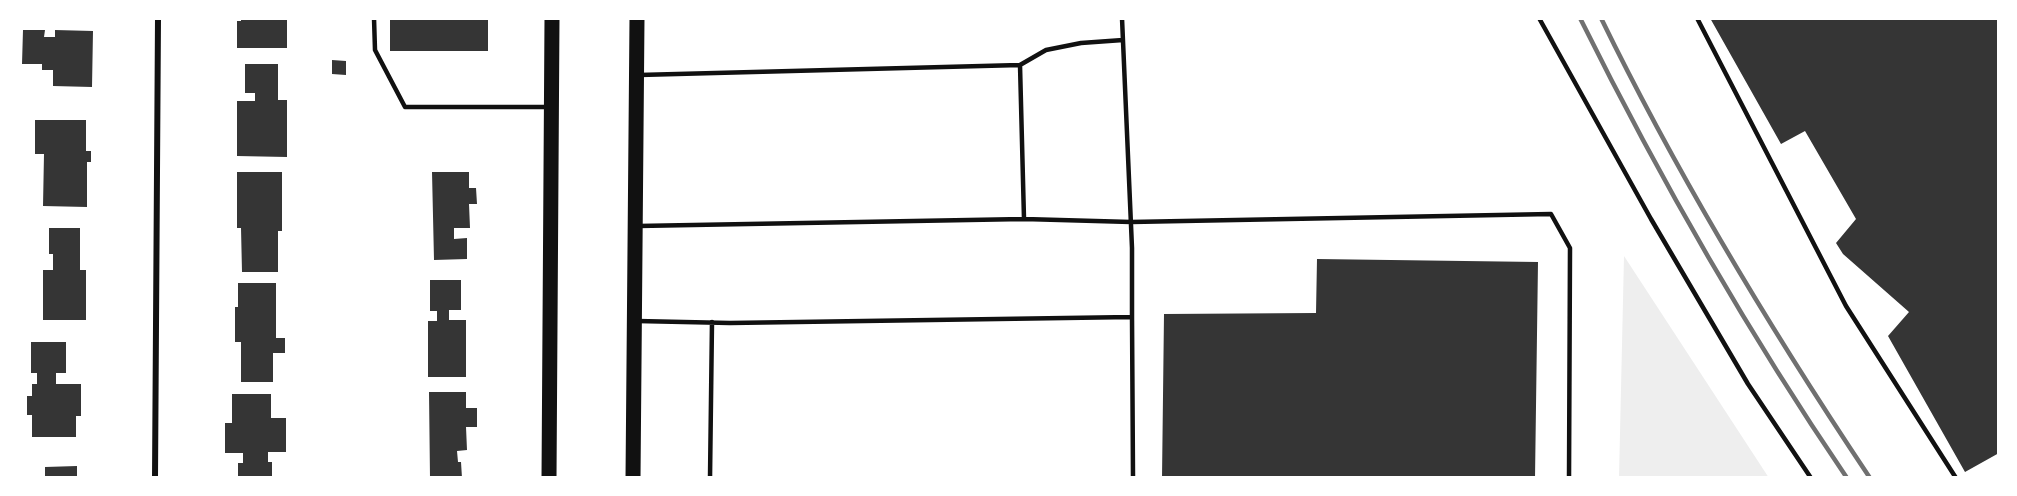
<!DOCTYPE html>
<style>
body{margin:0}
#map{position:relative;width:2017px;height:496px;overflow:hidden;background:#fff;font-family:"Titillium Web",sans-serif}
canvas{display:block}
.frame{position:absolute;inset:0;border:20px solid #fff;pointer-events:none}
</style>
<div id="map">
<canvas width="2017" height="496"></canvas>
<div class="frame"></div>
</div>
<script>
const ctx = document.querySelector('canvas').getContext('2d');
ctx.lineJoin = 'round';
function paint(path, color) { ctx.fillStyle = color; ctx.fill(path, 'evenodd'); }
function stroke(path, color, width, dash) { ctx.strokeStyle = color; ctx.lineWidth = width; ctx.lineCap = dash ? 'butt' : 'round'; ctx.setLineDash(dash || []); ctx.stroke(path); }
paint(new Path2D(`
 M 1624,256 L 1769,478 L 1619,478 Z`), '#eee');
paint(new Path2D(`
 M 241,18 L 287,18 L 287,48 L 237,48 L 237,21 L 241,21 Z
 M 390,18 L 488,18 L 488,51 L 390,51 Z
 M 1710,18 L 1999,18 L 1999,453 L 1965,472 L 1888,336 L 1909,312 L 1843,254 L 1836,243 L 1856,219 L 1805,131 L 1781,144 Z
 M 23,30 L 45,30 L 44,37 L 55,37 L 55,30 L 93,31 L 92,87 L 53,86 L 53,70 L 42,70 L 42,64 L 22,64 Z
 M 332,60 L 346,61 L 346,75 L 332,74 Z
 M 245,64 L 278,64 L 278,100 L 287,100 L 287,157 L 237,156 L 237,101 L 255,101 L 255,93 L 245,93 Z
 M 35,120 L 86,120 L 86,151 L 91,151 L 91,162 L 87,162 L 87,207 L 43,206 L 44,154 L 35,154 Z
 M 237,172 L 282,172 L 282,231 L 278,231 L 278,272 L 242,272 L 241,228 L 237,228 Z
 M 432,172 L 469,172 L 469,188 L 476,188 L 477,204 L 469,204 L 470,228 L 454,228 L 454,239 L 467,238 L 467,259 L 434,260 Z
 M 49,228 L 80,228 L 80,270 L 86,270 L 86,320 L 43,320 L 43,270 L 53,270 L 53,254 L 49,254 Z
 M 1317,259 L 1538,262 L 1535,478 L 1162,478 L 1164,314 L 1316,313 Z
 M 430,280 L 461,280 L 461,310 L 449,310 L 449,320 L 466,320 L 466,377 L 428,377 L 428,321 L 437,321 L 437,311 L 430,311 Z
 M 238,283 L 276,283 L 276,338 L 285,338 L 285,353 L 273,353 L 273,382 L 241,382 L 241,342 L 235,342 L 235,307 L 238,307 Z
 M 31,342 L 66,342 L 66,373 L 56,373 L 56,384 L 81,384 L 81,416 L 76,416 L 76,437 L 32,437 L 32,415 L 27,415 L 27,396 L 32,396 L 32,384 L 37,384 L 37,373 L 31,373 Z
 M 429,392 L 466,392 L 466,408 L 477,408 L 477,427 L 466,427 L 467,450 L 457,451 L 458,462 L 461,462 L 462,478 L 430,478 Z
 M 232,394 L 271,394 L 271,418 L 286,418 L 286,452 L 268,452 L 268,462 L 272,462 L 272,478 L 238,478 L 238,463 L 243,463 L 243,453 L 225,453 L 225,423 L 232,423 Z
 M 77,466 L 77,478 L 45,478 L 45,467 Z`), '#353535');
stroke(new Path2D(`
 M 374,18 L 375,50 L 405,107 L 548,107
 M 1539,18 L 1651,219 L 1748,384 L 1811,478
 M 1697,18 L 1846,306 L 1956,478
 M 1020,65 L 1024,219
 M 639,75 L 1020,65 L 1046,50 L 1081,43 L 1123,40
 M 638,226 L 1024,219 L 1131,222 L 1551,214 L 1570,248 L 1569,478
 M 1132,317 L 1133,478
 M 637,321 L 730,323 L 1132,317 L 1132,248 L 1122,18
 M 710,478 L 712,322`), '#111', 4.5);
stroke(new Path2D(`
 M 155,478 L 158,18`), '#111', 6);
stroke(new Path2D(`
 M 549,478 L 552,18
 M 633,478 L 637,18`), '#111', 15);
stroke(new Path2D(`
 M 1580,18 C 1659,177 1747,331 1847,478
 M 1601,18 C 1679,178 1771,330 1870,478`), '#707070', 4.5);
</script>
